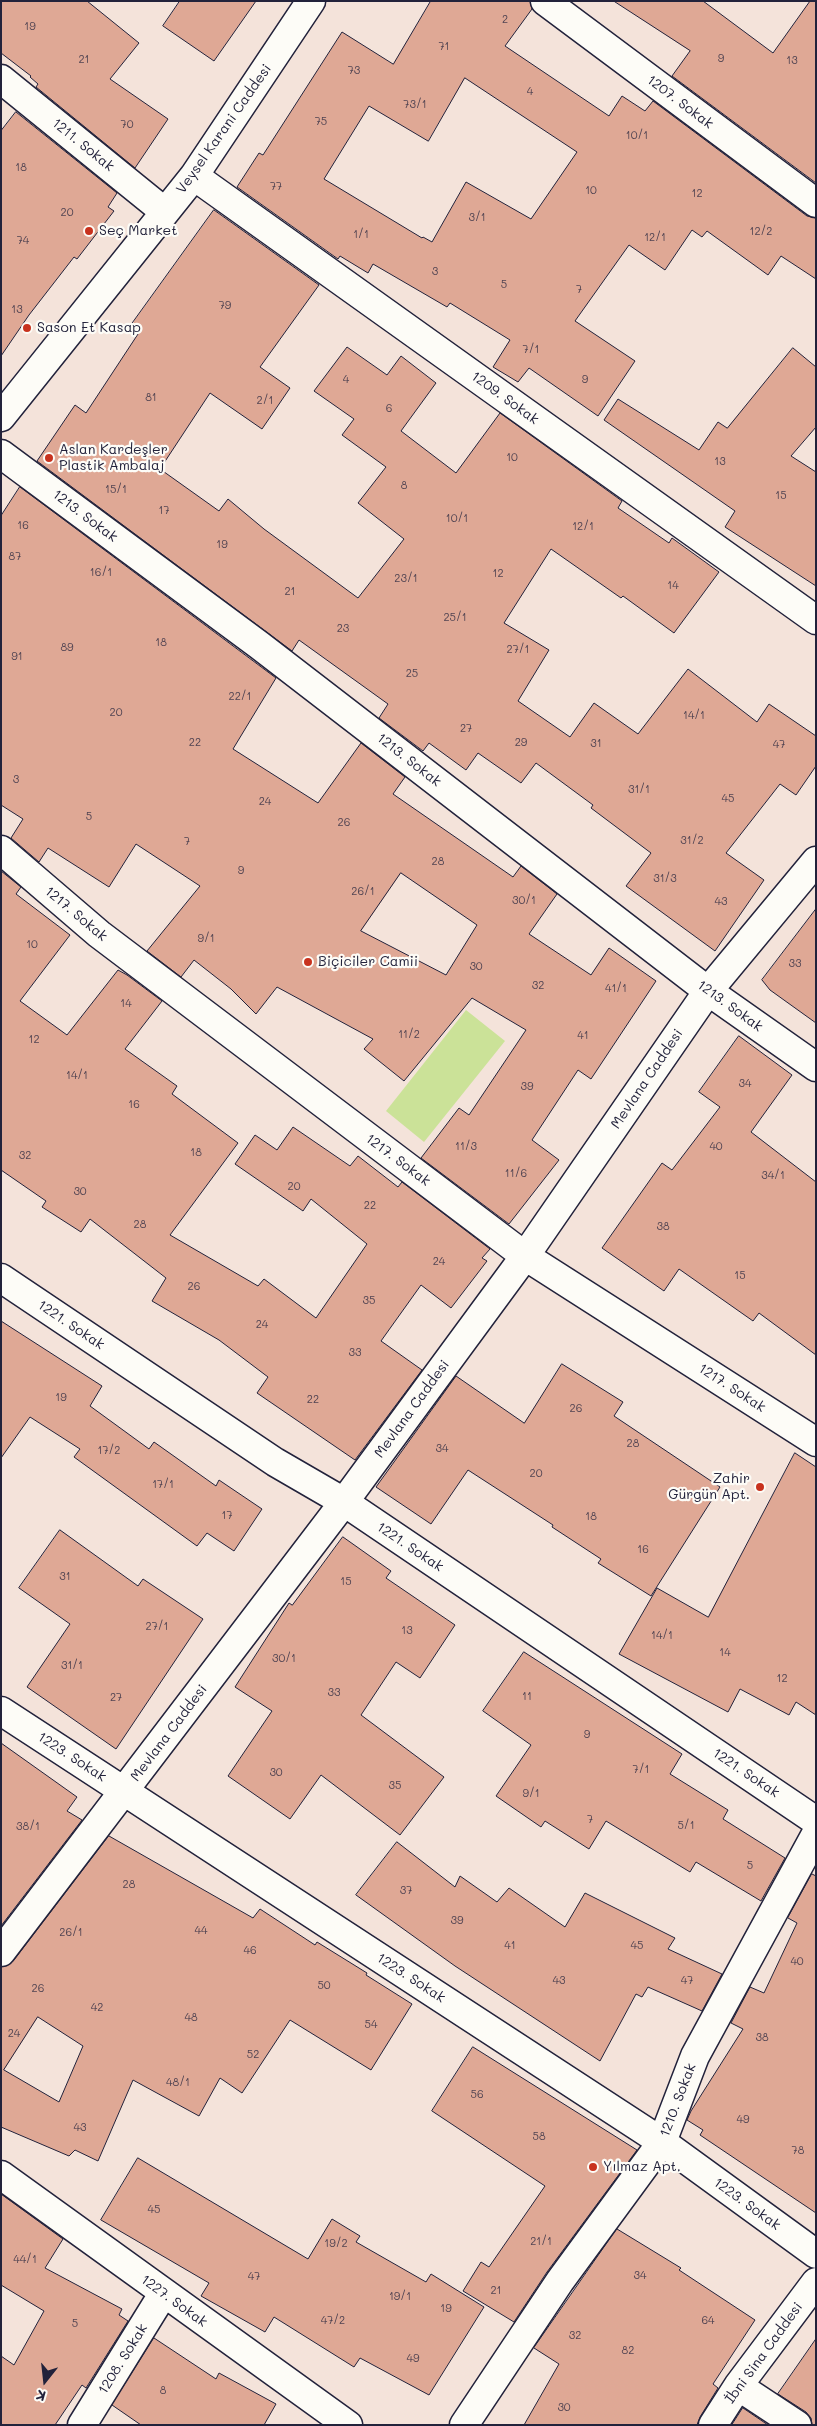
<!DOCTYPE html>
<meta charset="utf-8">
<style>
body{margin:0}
#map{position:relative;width:817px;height:2426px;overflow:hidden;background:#f4e3da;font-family:Mali,sans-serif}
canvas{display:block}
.frame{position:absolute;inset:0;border:2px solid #22223b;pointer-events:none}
.north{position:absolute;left:20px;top:2356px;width:50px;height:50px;-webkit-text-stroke:4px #fdfcf7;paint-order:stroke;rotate:196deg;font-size:14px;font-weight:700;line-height:20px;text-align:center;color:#22223b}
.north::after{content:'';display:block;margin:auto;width:18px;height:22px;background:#22223b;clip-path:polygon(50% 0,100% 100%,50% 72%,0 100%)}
</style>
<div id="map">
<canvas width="817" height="2426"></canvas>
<div class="frame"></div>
<div class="north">K</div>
</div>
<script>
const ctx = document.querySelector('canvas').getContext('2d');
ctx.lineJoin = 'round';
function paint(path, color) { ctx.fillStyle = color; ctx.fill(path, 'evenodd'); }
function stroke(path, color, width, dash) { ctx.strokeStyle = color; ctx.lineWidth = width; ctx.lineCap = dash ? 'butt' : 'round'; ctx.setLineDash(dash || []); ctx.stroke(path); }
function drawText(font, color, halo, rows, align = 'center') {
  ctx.font = font + ' Mali,sans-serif'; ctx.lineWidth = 4.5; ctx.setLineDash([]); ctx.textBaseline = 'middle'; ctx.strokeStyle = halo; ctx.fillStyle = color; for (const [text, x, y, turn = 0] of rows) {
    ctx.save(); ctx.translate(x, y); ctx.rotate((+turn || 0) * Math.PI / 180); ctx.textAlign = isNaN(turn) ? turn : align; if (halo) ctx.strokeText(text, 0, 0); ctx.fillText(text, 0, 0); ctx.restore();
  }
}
paint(new Path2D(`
 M 466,1010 L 505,1041 L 424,1142 L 386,1111 Z`), '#cbe298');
const building = new Path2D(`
 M 1,1 L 87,1 L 139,43 L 110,79 L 168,119 L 135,168 L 36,87 L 38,84 L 30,77 L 31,76 L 1,53 Z
 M 180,1 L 256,1 L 214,61 L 163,26 Z
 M 431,1 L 530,1 L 532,9 L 505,46 L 609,116 L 622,96 L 645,111 L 653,101 L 807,216 L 816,218 L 816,279 L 781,256 L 768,275 L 707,231 L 702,237 L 692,230 L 665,270 L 629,245 L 575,321 L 635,361 L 598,416 L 529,368 L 518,382 L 493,367 L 510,340 L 450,303 L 447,307 L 373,264 L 368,273 L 340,256 L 338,259 L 237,187 L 259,153 L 263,155 L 342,32 L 393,64 ZM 465,78 L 577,152 L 531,219 L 466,182 L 432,242 L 423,237 L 422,238 L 324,179 L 369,106 L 428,141 Z
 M 614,1 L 703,1 L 773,53 L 810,1 L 816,1 L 816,183 L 672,76 L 690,51 Z
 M 16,112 L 117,193 L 108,207 L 114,211 L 77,259 L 74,257 L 29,315 L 1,356 L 1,131 Z
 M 214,210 L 319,285 L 260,367 L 290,388 L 262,429 L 210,393 L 160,469 L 219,511 L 228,499 L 264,529 L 358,598 L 404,539 L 358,503 L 386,467 L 342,435 L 354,419 L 314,391 L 347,347 L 387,375 L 401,356 L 436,383 L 401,431 L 456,473 L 500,413 L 622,501 L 618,508 L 669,543 L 672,538 L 719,572 L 674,633 L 623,596 L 621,598 L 551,549 L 504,623 L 549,650 L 518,701 L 570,737 L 594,703 L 638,734 L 688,669 L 757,722 L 769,704 L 816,736 L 816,766 L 796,795 L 780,784 L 726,853 L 764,880 L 715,951 L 626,886 L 651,853 L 591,808 L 593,805 L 536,763 L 521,783 L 478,753 L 466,770 L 429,743 L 423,751 L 379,718 L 388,704 L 299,640 L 292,651 L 37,461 L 75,405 L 86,413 L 138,334 L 129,328 Z
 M 793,348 L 816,367 L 816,427 L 791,456 L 816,472 L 816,586 L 725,527 L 735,511 L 604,420 L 618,399 L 699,450 L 718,422 L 727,428 Z
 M 20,487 L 276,678 L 233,749 L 318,803 L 361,743 L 405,777 L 393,794 L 513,877 L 521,866 L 557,894 L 529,934 L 591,975 L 609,948 L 656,981 L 591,1079 L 578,1070 L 532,1140 L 559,1160 L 509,1224 L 421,1158 L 459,1108 L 469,1115 L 526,1030 L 472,998 L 404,1081 L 364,1049 L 373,1039 L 277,987 L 256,1014 L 231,989 L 194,960 L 181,977 L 147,951 L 200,886 L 136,844 L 109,887 L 48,848 L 39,862 L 11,838 L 23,819 L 1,805 L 1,516 ZM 401,873 L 477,925 L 446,975 L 361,931 Z
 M 1,871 L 21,887 L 16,894 L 70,935 L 20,1001 L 67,1035 L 118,970 L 127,975 L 162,1001 L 125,1049 L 177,1086 L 172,1094 L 238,1143 L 170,1235 L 258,1286 L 264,1279 L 316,1318 L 367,1244 L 311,1199 L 303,1211 L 235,1164 L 255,1135 L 277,1150 L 293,1127 L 350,1166 L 358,1156 L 398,1187 L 402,1182 L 490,1249 L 482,1258 L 487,1261 L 451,1308 L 421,1285 L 381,1341 L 422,1370 L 355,1460 L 257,1393 L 268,1377 L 219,1340 L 152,1301 L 166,1278 L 90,1219 L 81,1232 L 42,1207 L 46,1201 L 1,1170 Z
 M 816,909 L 816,1023 L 770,990 L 762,980 Z
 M 739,1036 L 792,1075 L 751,1132 L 816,1182 L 816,1355 L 759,1313 L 753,1321 L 679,1269 L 664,1291 L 602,1248 L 662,1163 L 672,1170 L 720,1107 L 699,1092 Z
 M 1,1321 L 102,1386 L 90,1406 L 149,1449 L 154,1442 L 216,1486 L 219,1480 L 262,1509 L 234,1551 L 207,1533 L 197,1546 L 74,1457 L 80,1449 L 30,1417 L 1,1458 Z
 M 562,1364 L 623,1402 L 614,1416 L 720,1487 L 651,1596 L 598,1563 L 601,1559 L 552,1527 L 553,1525 L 468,1470 L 431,1524 L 376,1487 L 456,1376 L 524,1423 Z
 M 795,1453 L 816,1467 L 816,1715 L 796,1702 L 789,1715 L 740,1689 L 728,1712 L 619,1654 L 657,1588 L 708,1617 Z
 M 60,1530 L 138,1586 L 143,1579 L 203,1619 L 116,1749 L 27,1687 L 70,1624 L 19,1588 Z
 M 343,1537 L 391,1571 L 386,1578 L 455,1625 L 420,1678 L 396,1662 L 361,1715 L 444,1777 L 400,1835 L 321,1775 L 290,1819 L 228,1776 L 272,1711 L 235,1687 L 289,1603 L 292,1605 Z
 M 524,1652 L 682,1754 L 670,1774 L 728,1810 L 723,1819 L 785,1858 L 761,1901 L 696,1862 L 690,1872 L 606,1821 L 589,1849 L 545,1821 L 541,1827 L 496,1796 L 531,1745 L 483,1711 Z
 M 1,1743 L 77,1797 L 67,1811 L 82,1820 L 1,1926 Z
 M 109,1836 L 253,1918 L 260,1909 L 315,1945 L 317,1942 L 367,1973 L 366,1975 L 412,2004 L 371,2070 L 290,2020 L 242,2093 L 220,2078 L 199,2116 L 133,2080 L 98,2161 L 75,2150 L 69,2156 L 1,2127 L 1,1967 L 13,1961 ZM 38,2017 L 83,2046 L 59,2102 L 4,2070 Z
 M 397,1842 L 455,1887 L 460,1876 L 497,1902 L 509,1888 L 565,1927 L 585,1893 L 675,1938 L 668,1949 L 722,1974 L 702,2011 L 648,1987 L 642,1997 L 636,1994 L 600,2061 L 455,1966 L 356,1895 Z
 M 812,1874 L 816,1876 L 816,2213 L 700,2135 L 703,2130 L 687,2120 L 691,2111 L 743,2029 L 731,2023 L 750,1987 L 764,1993 L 797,1923 L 788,1918 Z
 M 473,2047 L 637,2150 L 547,2272 L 514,2322 L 463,2291 L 481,2262 L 489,2267 L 545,2186 L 432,2111 Z
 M 138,2158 L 308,2259 L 332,2219 L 360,2236 L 356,2242 L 426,2282 L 431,2274 L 484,2307 L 429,2395 L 360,2358 L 354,2367 L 274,2317 L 265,2332 L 201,2296 L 209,2283 L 101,2220 Z
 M 1,2194 L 63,2239 L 45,2268 L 122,2309 L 119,2315 L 128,2321 L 86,2388 L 82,2385 L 55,2425 L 1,2425 L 1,2356 L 14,2365 L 44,2311 L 1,2285 Z
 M 617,2229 L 681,2268 L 679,2270 L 755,2320 L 713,2384 L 718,2388 L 700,2417 L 697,2425 L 524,2425 L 559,2364 L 534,2348 Z
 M 154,2338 L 216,2379 L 219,2373 L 276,2404 L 264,2425 L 141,2425 L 112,2405 Z
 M 816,2339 L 816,2425 L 812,2425 L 811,2418 L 806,2412 L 778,2394 Z
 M 743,2408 L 768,2425 L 732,2425 Z`);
paint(building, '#dfa895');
stroke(building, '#22223b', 1);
const minor = new Path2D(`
 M 545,1 L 816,203
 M 1,79 L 165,212
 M 194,176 L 816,620
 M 1,417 L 194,176 L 311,1
 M 1,454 L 259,645 L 708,991 L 816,1067
 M 1,850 L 99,934 L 525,1256 L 816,1442
 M 1,1278 L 275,1462 L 344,1502 L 816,1821
 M 1,1711 L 662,2142 L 816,2254
 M 1,1952 L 344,1502 L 525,1256 L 708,991 L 816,861
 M 1,2175 L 348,2425
 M 738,2386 L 797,2425
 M 82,2425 L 163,2294
 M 464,2425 L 560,2281 L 662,2142 L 695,2056 L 816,1834
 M 713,2425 L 738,2386 L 816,2282`);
stroke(minor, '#22223b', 31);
stroke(minor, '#fdfcf7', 28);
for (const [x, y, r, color] of [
 [89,231,5,"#c8321e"],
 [27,328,5,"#c8321e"],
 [49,458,5,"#c8321e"],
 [308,962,5,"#c8321e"],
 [760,1487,5,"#c8321e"],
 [593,2167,5,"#c8321e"]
]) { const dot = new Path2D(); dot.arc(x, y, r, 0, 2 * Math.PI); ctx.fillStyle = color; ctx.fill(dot); stroke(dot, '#fdfcf7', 2); }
drawText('11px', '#514452', null, [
 ["2",505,20],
 ["19",30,27],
 ["71",444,47],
 ["9",721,59],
 ["21",84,60],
 ["13",792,61],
 ["73",354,71],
 ["4",530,92],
 ["73/1",415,105],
 ["75",321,122],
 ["70",127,125],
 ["10/1",637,136],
 ["18",21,168],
 ["77",276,187],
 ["10",591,191],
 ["12",697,194],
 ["20",67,213],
 ["3/1",477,218],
 ["12/2",761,232],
 ["1/1",361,235],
 ["12/1",655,238],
 ["74",23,241],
 ["3",435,272],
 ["5",504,285],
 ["7",579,290],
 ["79",225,306],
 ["13",17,310],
 ["7/1",531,350],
 ["4",346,380],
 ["9",585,380],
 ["81",151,398],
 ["2/1",265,401],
 ["6",389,409],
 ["10",512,458],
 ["13",720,462],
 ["8",404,486],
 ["15/1",116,490],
 ["15",781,496],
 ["17",164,511],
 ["10/1",457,519],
 ["16",23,526],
 ["12/1",583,527],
 ["19",222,545],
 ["87",15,557],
 ["16/1",101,573],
 ["12",498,574],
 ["23/1",406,579],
 ["14",673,586],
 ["21",290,592],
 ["25/1",455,618],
 ["23",343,629],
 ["18",161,643],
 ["89",67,648],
 ["27/1",518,650],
 ["91",17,657],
 ["25",412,674],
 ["22/1",240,697],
 ["20",116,713],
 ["14/1",694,716],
 ["27",466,729],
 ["22",195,743],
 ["29",521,743],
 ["31",596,744],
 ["47",779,745],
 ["3",16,780],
 ["31/1",639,790],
 ["45",728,799],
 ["24",265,802],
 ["5",89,817],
 ["26",344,823],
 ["31/2",692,841],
 ["7",187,842],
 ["28",438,862],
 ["9",241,871],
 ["31/3",665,879],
 ["26/1",363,892],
 ["30/1",524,901],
 ["43",721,902],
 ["9/1",206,939],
 ["10",32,945],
 ["33",795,964],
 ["30",476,967],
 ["32",538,986],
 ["41/1",616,989],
 ["14",126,1004],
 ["11/2",409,1035],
 ["41",583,1036],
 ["12",34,1040],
 ["14/1",77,1076],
 ["34",745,1084],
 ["39",527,1087],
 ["16",134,1105],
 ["11/3",466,1147],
 ["40",716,1147],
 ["18",196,1153],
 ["32",25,1156],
 ["11/6",516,1174],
 ["34/1",773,1176],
 ["20",294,1187],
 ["30",80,1192],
 ["22",370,1206],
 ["28",140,1225],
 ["38",663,1227],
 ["24",439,1262],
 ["15",740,1276],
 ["26",194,1287],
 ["35",369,1301],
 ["24",262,1325],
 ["33",355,1353],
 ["19",61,1398],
 ["22",313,1400],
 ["26",576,1409],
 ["28",633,1444],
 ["34",442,1449],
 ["17/2",109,1451],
 ["20",536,1474],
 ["17/1",163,1485],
 ["17",227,1516],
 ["18",591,1517],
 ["16",643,1550],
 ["31",65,1577],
 ["15",346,1582],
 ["27/1",157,1627],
 ["13",407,1631],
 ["14/1",662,1636],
 ["14",725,1653],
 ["30/1",284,1659],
 ["31/1",72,1666],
 ["12",782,1679],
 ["33",334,1693],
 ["11",527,1697],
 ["27",116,1698],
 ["9",587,1735],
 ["7/1",641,1770],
 ["30",276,1773],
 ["35",395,1786],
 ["9/1",531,1794],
 ["7",590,1820],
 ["5/1",686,1826],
 ["38/1",28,1827],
 ["5",750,1866],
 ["28",129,1885],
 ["37",406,1891],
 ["39",457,1921],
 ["44",201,1931],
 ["26/1",71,1933],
 ["41",510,1946],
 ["45",637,1946],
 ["46",250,1951],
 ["40",797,1962],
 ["43",559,1981],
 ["47",687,1981],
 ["50",324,1986],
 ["26",38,1989],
 ["42",97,2008],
 ["48",191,2018],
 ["54",371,2025],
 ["24",14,2034],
 ["38",762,2038],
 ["52",253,2055],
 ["48/1",178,2083],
 ["56",477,2095],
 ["49",743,2120],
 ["43",80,2128],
 ["58",539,2137],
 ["78",798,2151],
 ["45",154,2210],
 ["21/1",541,2242],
 ["19/2",336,2244],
 ["44/1",25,2260],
 ["34",640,2276],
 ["47",254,2277],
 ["21",496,2291],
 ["19/1",400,2297],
 ["19",446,2309],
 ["47/2",333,2321],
 ["64",708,2321],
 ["5",75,2324],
 ["32",575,2336],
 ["82",628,2351],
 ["49",413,2359],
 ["8",163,2391],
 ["30",564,2408]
]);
drawText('14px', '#22223b', '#fdfcf7', [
 ["1207. Sokak",680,102,37],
 ["Veysel Karani Caddesi",224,129,-55],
 ["1211. Sokak",83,145,39],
 ["1209. Sokak",505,398,36],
 ["1213. Sokak",85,516,37],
 ["1213. Sokak",409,760,38],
 ["1217. Sokak",76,914,40],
 ["1213. Sokak",730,1006,36],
 ["Mevlana Caddesi",647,1079,-56],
 ["1217. Sokak",398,1160,37],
 ["1221. Sokak",71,1325,34],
 ["1217. Sokak",732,1388,33],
 ["Mevlana Caddesi",412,1409,-54],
 ["1221. Sokak",410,1547,34],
 ["Mevlana Caddesi",169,1733,-53],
 ["1223. Sokak",72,1757,33],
 ["1221. Sokak",746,1773,34],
 ["1223. Sokak",411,1978,33],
 ["1210. Sokak",678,2100,-69],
 ["1223. Sokak",747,2204,36],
 ["1227. Sokak",174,2301,36],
 ["İbni Sina Caddesi",764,2353,-54],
 ["1208. Sokak",123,2359,-58]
]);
drawText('14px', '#22223b', '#fdfcf7', [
 ["Seç Market",99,231],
 ["Sason Et Kasap",37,328],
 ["Aslan Kardeşler",59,450],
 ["Plastik Ambalaj",59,466],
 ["Biçiciler Camii",318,962],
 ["Zahir",750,1479,"right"],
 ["Gürgün Apt.",750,1495,"right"],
 ["Yılmaz Apt.",603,2167]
], 'left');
</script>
